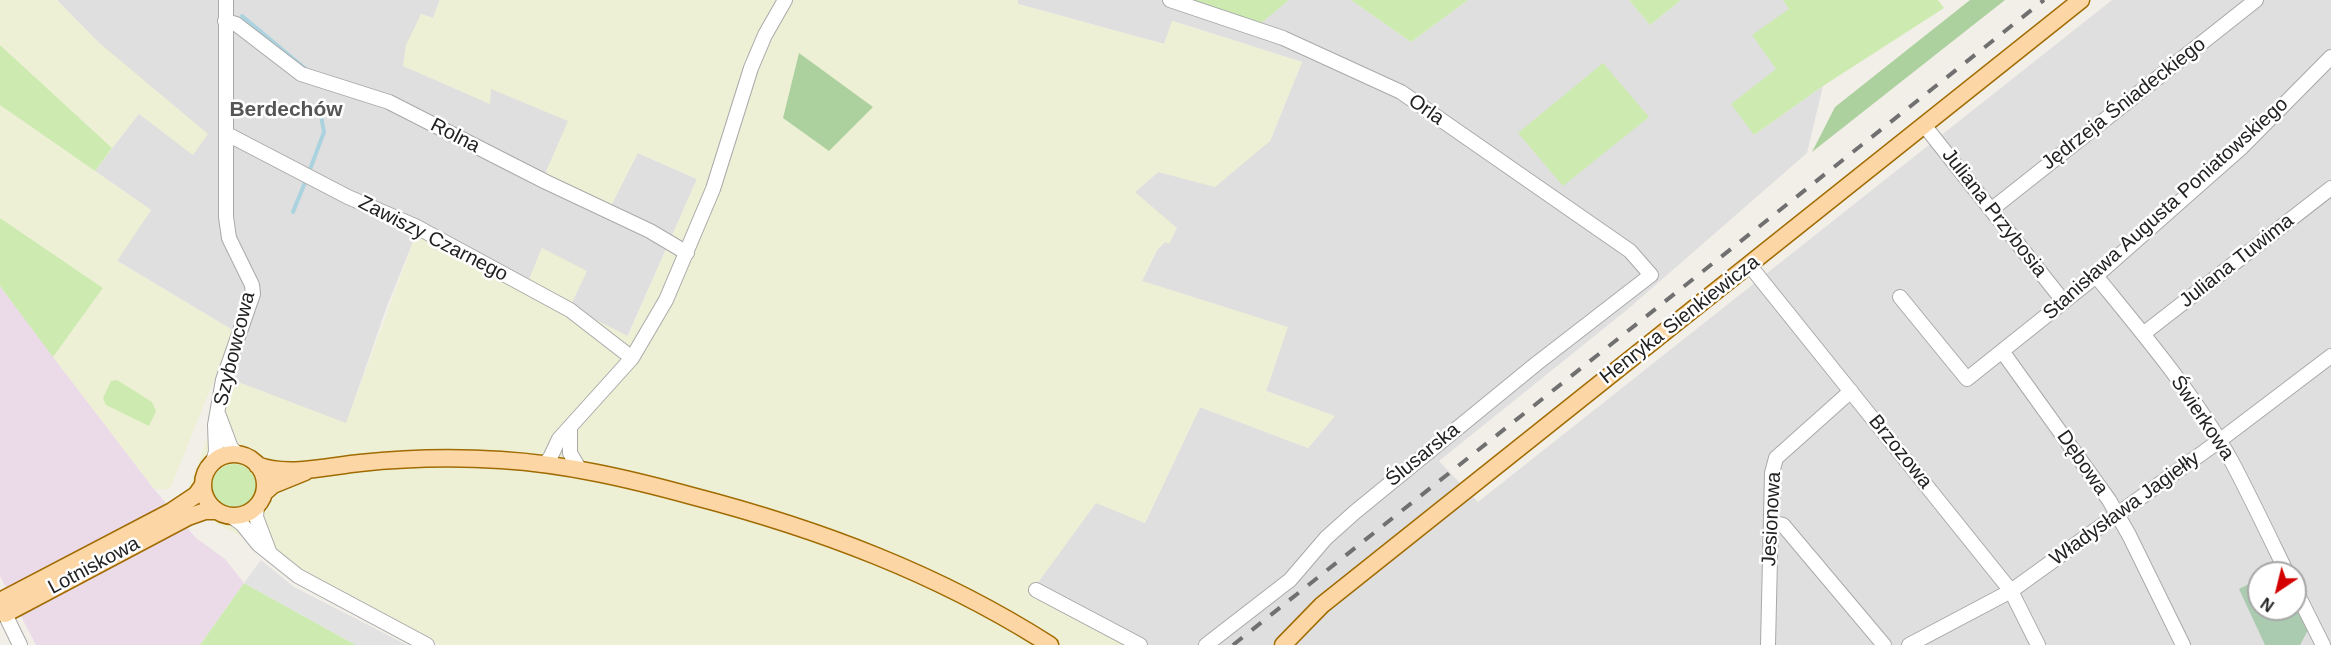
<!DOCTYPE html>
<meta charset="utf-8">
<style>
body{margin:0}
#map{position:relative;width:2331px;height:645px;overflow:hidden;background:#f2efe9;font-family:Arial,sans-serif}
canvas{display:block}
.north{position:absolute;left:2247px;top:561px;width:60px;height:60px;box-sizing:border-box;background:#fff;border:2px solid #a7a7a7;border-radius:50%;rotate:215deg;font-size:16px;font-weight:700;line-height:24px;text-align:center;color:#222}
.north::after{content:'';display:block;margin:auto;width:21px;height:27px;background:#d40000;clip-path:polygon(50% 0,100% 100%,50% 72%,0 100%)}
</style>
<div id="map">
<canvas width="2331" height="645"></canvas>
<div class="north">N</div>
</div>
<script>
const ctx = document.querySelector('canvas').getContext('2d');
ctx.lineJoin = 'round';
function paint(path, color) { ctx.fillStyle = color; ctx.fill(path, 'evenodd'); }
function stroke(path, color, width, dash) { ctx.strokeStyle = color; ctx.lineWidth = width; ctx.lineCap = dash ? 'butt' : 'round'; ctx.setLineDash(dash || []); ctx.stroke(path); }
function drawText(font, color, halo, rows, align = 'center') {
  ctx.font = font + ' Arial,sans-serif'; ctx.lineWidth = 5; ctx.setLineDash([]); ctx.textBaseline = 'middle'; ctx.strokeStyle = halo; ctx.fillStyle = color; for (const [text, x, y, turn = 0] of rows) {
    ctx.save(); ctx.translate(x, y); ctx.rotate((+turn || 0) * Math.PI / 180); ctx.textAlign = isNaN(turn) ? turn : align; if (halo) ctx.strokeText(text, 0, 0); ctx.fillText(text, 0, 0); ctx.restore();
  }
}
paint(new Path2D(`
 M 57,0 L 440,0 L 433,18 L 421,14 L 489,104 L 491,88 L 569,121 L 544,176 L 638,153 L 697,179 L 627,337 L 570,307 L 542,248 L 525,290 L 417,232 L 387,306 L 346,424 L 217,374 L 234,331 L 116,260 L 151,210 L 95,171 L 139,113 L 193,155 L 97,41 Z
 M 1018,0 L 1183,0 L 1259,24 L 1289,0 L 1351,0 L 1411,42 L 1468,0 L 1629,0 L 1650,25 L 1681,0 L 1783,0 L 1789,9 L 1776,69 L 1754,135 L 1823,86 L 1807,153 L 1628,309 L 1439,461 L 1478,502 L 2112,0 L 2331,0 L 2331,645 L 1133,645 L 1031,592 L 1096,502 L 1145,523 L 1200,407 L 1308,448 L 1334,416 L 1266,391 L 1287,327 L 1142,281 L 1157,250 L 1165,242 L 1135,192 L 1158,172 L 1270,141 L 1302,62 L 1173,21 L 1164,44 L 1018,4 ZM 2259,573 L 2295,573 L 2295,609 L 2259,609 Z`), '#e0dfdf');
paint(new Path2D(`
 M 0,286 L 154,489 L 196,538 L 225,559 L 244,583 L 200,645 L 36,645 L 0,576 Z`), '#ebdbe8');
paint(new Path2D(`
 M 0,0 L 57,0 L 97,41 L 208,134 L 193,155 L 139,114 L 112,148 L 0,45 Z
 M 440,0 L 1018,0 L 1018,4 L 1164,44 L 1172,21 L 1302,62 L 1270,141 L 1215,187 L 1158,172 L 1135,192 L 1177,228 L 1169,244 L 1165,242 L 1157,250 L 1142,281 L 1288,327 L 1266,391 L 1335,416 L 1308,448 L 1200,407 L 1145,523 L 1096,503 L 1031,592 L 1133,645 L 440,645 L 203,516 L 191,504 L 188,489 L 230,379 L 346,423 L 417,232 L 525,289 L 542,248 L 587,271 L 570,307 L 628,336 L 697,179 L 638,153 L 610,208 L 544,177 L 568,121 L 491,89 L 490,104 L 403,66 L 406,45 L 421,14 L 433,18 Z
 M 0,105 L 151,210 L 117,261 L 234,331 L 170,489 L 154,489 L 53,357 L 103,288 L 0,218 Z`), '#eef0d5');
paint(new Path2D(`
 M 1183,0 L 1289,0 L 1260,24 Z
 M 1351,0 L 1468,0 L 1411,42 Z
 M 1629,0 L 1681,0 L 1650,25 Z
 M 1783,0 L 1938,0 L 1944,8 L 1823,86 L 1754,135 L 1731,104 L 1776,69 L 1752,35 L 1789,9 Z
 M 0,45 L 112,148 L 95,171 L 0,105 Z
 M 1603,63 L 1649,117 L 1563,186 L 1518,133 Z
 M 0,218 L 103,288 L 53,357 L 0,286 Z
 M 117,380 L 152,402 L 156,411 L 149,426 L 106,405 L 103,398 L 111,381 Z
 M212 486a22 22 0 1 1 44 0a22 22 0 1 1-44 0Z
 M 244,583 L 356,645 L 200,645 Z`), '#cdebb0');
paint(new Path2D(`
 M 1970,0 L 2005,0 L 1812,152 L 1835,107 Z
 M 799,53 L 873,107 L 829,151 L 783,118 Z`), '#add19e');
paint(new Path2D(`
 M 2259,579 L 2259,609 L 2295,609 L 2295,604 L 2308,630 L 2300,645 L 2265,645 L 2239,589 Z`), '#aacbaf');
paint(new Path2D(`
 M 261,560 L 294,587 L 407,645 L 356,645 L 244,583 Z`), '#e2e2e2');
stroke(new Path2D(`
 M 242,16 L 308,71
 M 309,172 L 324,132 L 321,116
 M 293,212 L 306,180`), '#aad3df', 4);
const minor = new Path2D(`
 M 1170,0 L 1283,38 L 1401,92 L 1630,251 L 1651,275 L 1536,364 L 1355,512 L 1326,538 L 1290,580 L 1206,645
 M 225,21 L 236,24 L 301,74 L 389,102 L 546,182 L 650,231 L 687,253
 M 1924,125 L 2064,302
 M 227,134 L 348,197 L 415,226 L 570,310 L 632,358
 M 1992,209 L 2256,0
 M 1750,266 L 2011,591 L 2038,645
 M 2096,276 C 2144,335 2195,395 2232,462 C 2251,498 2269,536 2287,573
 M 1900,297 L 1967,379 L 2096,276 L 2241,148 L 2331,57
 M 2143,334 L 2331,188
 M 2002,351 L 2109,500 L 2129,535 L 2183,645
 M 219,416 L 231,448 L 239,455
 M 570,429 L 570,453 L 580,470
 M 212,464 L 216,452 L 215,425 L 223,380 L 253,294 L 252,285 L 229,238 L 226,217 L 226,0
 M 543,465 L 550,458 L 559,439 L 632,358 L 666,300 L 713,189 L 751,68 L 765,35 L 785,0
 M 257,506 L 256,517 L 269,551
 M 231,516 L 242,524 L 258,544 L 298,576 L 427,645
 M 1771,522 L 1783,525 L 1884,645
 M 2295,589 L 2323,645
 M 1036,590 L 1140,645
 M 5,614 L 20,645
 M 1768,645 L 1772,473 L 1776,458 L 1851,391
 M 1909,645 L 2011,591 L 2219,441 L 2331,356`);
const major = new Path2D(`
 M203 485a31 31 0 1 1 62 0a31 31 0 1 1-62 0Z
 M 257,465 C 287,477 329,466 360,463 C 407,458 454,457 501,460 C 566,464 630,479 692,496 C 819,529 939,574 1050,645
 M 264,493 L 273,485 L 305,472
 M 0,601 L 172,511 L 196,495 L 203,485
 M 0,606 L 5,614 L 188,517 L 205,511 L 217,511
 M 1283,645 L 1322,605 L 2081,0`);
stroke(minor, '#a9a9a9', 16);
stroke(major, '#a06b00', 19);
stroke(minor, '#fff', 14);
stroke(major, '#fcd6a4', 16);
stroke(new Path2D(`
 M 1233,645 L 2044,0`), '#707070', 4, [12, 12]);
drawText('20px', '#222', '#fff', [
 ["Jędrzeja Śniadeckiego",2124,104,-38],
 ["Orla",1426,110,35],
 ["Rolna",455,136,27],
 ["Stanisława Augusta Poniatowskiego",2166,209,-42],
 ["Juliana Przybosia",1994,213,52],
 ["Zawiszy Czarnego",433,239,27],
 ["Juliana Tuwima",2237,261,-38],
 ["Henryka Sienkiewicza",1680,320,-38],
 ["Szybowcowa",235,349,-76],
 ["Świerkowa",2202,418,56],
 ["Brzozowa",1900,452,51],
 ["Ślusarska",1423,455,-39],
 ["Dębowa",2082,463,55],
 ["Władysława Jagiełły",2125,509,-36],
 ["Jesionowa",1772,519,-87],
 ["Lotniskowa",94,566,-28]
]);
drawText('bold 21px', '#555', '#fff', [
 ["Berdechów",286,110]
]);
</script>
